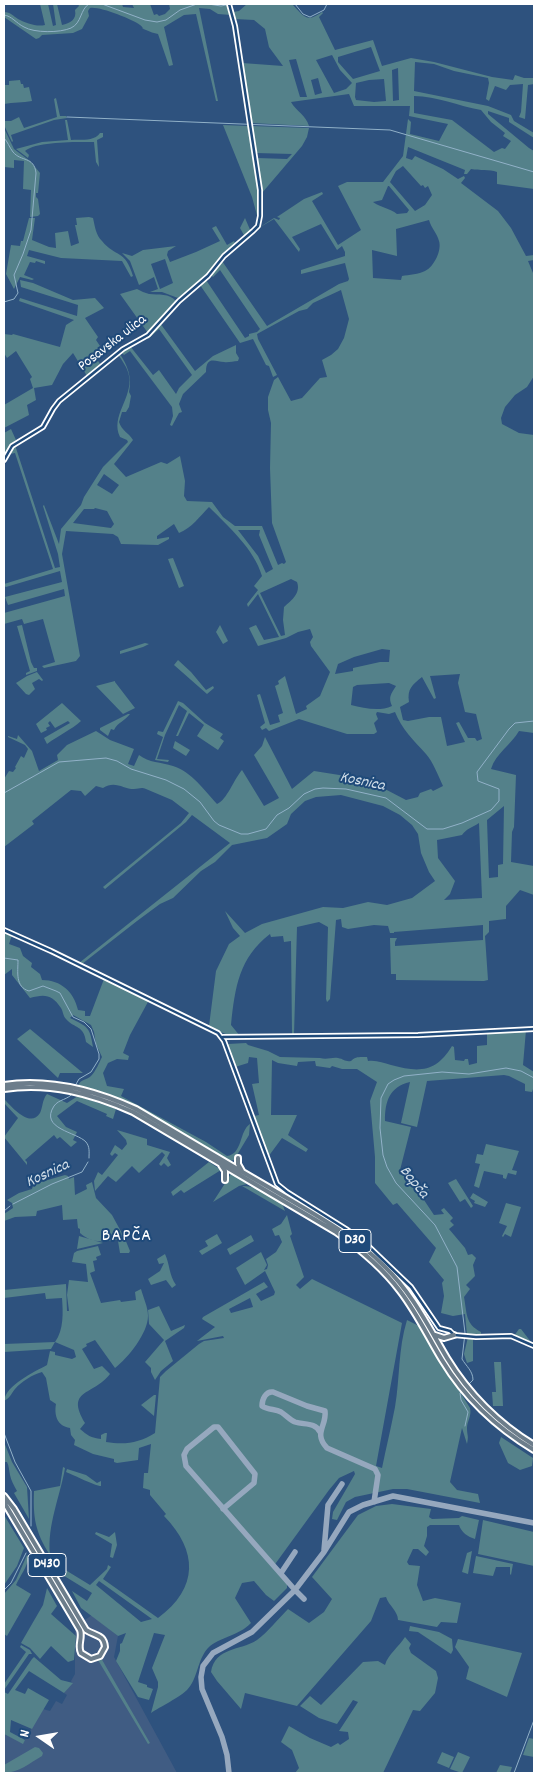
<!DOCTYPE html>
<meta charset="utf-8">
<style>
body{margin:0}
#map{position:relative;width:538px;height:1777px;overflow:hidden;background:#2e527e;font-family:Dekko,sans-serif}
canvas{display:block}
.frame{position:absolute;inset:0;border:5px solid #fff;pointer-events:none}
.north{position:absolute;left:15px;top:1712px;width:50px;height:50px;-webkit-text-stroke:4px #1f4a7a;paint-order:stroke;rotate:283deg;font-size:14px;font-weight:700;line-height:20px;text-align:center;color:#fff}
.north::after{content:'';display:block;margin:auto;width:18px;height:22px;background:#fff;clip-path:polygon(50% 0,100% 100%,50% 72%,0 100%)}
</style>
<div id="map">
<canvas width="538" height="1777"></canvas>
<div class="frame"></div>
<div class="north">N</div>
</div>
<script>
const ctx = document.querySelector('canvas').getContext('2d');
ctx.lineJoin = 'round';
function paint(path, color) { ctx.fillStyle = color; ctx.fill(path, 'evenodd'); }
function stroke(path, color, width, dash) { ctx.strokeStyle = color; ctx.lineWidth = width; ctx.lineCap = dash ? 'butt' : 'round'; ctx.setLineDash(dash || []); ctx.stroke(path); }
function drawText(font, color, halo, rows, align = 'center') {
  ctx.font = font + ' Dekko,sans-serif'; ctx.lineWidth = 4; ctx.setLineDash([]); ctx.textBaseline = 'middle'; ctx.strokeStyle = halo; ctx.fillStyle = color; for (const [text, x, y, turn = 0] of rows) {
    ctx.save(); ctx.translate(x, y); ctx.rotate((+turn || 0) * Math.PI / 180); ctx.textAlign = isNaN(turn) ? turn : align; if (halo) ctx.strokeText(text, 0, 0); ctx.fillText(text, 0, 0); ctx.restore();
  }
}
paint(new Path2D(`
 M 92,1615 L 118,1636 L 114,1657 L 177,1773 L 4,1773 L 4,1734 L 23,1743 L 43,1709 L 50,1711 L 56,1701 L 62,1704 L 67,1695 L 64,1693 L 72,1683 L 71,1681 L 75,1674 L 75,1627 Z`), '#405c83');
paint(new Path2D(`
 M 40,4 L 48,4 L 53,26 L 56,25 L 53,4 L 57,4 L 62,25 C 70,23 77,20 75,10 L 79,6 L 78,4 L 122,4 L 123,7 L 134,8 L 132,4 L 150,4 L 154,15 L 157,14 L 159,16 L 165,14 L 170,9 L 169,4 L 228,4 L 231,15 L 218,14 L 210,9 L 199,8 L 218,101 L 216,101 L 196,14 L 184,15 L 164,27 L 173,65 L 169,66 L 158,34 C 154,33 150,32 146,30 C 139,27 146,30 140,25 C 132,19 99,6 90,8 L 88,11 L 89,16 L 82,29 L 73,33 L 42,35 L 39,38 L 36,39 L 4,17 L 4,12 C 11,12 13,16 18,19 C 26,23 36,27 45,25 Z
 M 247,4 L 292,4 C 303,15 306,24 322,12 L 323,13 L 319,17 L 335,50 L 373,40 L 382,66 L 411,58 L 434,62 L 492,77 L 513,80 L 515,75 L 524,78 L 534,78 L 534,84 L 528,85 L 525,119 L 519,117 L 521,112 L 523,84 L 510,85 L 506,90 L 495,86 L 489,101 L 486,99 L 489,83 L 488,78 L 454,71 L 434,64 L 415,62 L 414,91 L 488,106 L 511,115 L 514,121 L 534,133 L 534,138 L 509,122 L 509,118 L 488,111 L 488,114 L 529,148 L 534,151 L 534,189 L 497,184 L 497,172 C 489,169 480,171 471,169 L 467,174 L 464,174 L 465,170 L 408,147 L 406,158 L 412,160 L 415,156 L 443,169 L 458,179 L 464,176 L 465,178 L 461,183 L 498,211 L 511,228 L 526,256 L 534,255 L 534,260 L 528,261 L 533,273 L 534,285 L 534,376 L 527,387 L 515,395 L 505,407 L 501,418 L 502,424 L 519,433 L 534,435 L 534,733 L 519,731 C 511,745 496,753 491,769 L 516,775 L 514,827 L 512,832 L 511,862 L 534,866 L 534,895 L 520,890 L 506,906 L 506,919 L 489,921 L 489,932 L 485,936 L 488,980 L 484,981 L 396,980 L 396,974 L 391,974 L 390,938 L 397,938 L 395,942 L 395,946 L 483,940 L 483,925 L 394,932 L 394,933 L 390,933 L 388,926 L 374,925 L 348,929 L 342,927 L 341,919 L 336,920 L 330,999 L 327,1002 L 326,999 L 328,927 L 319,922 L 297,927 L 294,1035 L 292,1035 L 291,941 L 284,942 L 283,936 L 271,937 L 270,934 C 239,958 235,987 231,1025 L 240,1036 C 227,1036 220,1032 209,1026 L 216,971 L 229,944 L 240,936 L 233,928 L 225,911 L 245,933 L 262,924 L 323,907 L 343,908 L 368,902 L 387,905 L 412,898 L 435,881 L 429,872 L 421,853 L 418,834 L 412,825 L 400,815 L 383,806 L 341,795 L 316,797 L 305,801 L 291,814 L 287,824 L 267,838 L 232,845 L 215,862 L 201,871 L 173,898 L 160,904 L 137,921 L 82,964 L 79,963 L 230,843 L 192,815 L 186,822 L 105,889 L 103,887 L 181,823 L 189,813 L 172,800 L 146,789 C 141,787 139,789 134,789 C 123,789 115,780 103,788 L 96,786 L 85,796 L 81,791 L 71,790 L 32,821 L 34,824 L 4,847 L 4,779 L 9,771 L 13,772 L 16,768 L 15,767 L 21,756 L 24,758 L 28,749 L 25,745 L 8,737 L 8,736 L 17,739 L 18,735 L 32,751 L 39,771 L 58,760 L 57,755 L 67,745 L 96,731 L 110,740 L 134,749 L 128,764 L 134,766 L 139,755 C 149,763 161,762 173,766 C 192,772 204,790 217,804 C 227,800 234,779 242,770 L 264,806 L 279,798 L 254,755 L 262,746 L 265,737 L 292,789 L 314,771 L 352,777 L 368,785 L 383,788 L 406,800 L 418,797 L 420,793 L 431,789 L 433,791 L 443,786 C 438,775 433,762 426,754 C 414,741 401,728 395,712 L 389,714 L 377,712 L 376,714 L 378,719 L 374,723 L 377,732 L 374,734 L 347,734 L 299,719 L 269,731 L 266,728 L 262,730 L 260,727 L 265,723 L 257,695 L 260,694 L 270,725 L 280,722 L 278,715 L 283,713 L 275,686 L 279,684 L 278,681 L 285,676 L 296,714 L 307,709 L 306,706 L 320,696 L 330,672 L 311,646 L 310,642 L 313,637 L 310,629 L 298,632 L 286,638 L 258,646 L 249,628 L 256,625 L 264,640 L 279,637 L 258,594 L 248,607 L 247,604 L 258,590 L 254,586 L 262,576 C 254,549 229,527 209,507 C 200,516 192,528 179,533 L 174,524 L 157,536 L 157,539 L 169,537 L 169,539 L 158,545 L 121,544 L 118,537 L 113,534 L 66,531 L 62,554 L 80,656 L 76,661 L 44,668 L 42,666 L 55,662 L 43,619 L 24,624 L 22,619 L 4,624 L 4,613 L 65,596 L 64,589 L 8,605 L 5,597 L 62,582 L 60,571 L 6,587 L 4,586 L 4,584 L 53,569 L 15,453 L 10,454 L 10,451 L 15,445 L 55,568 L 60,567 L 58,554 L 43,506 L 44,505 L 59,544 L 61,529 L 81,505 L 84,497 L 103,467 L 128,442 L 127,440 L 120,437 C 110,416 133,398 129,376 C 128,368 122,361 118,354 L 119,353 C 128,365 132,378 129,392 L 131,396 L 129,407 L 126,412 L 122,412 L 119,422 C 122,431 128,432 133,440 L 114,464 L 126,477 L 161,462 L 167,464 L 180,456 L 185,481 L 184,496 L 187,501 L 212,502 L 223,517 L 235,526 L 262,526 L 278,565 L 282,563 L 284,564 L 286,562 L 272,523 L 270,468 L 271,423 L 268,410 L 268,397 L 274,380 L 278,377 L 291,401 L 302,398 L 320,378 L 327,377 L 322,360 L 331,355 L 338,349 L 344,338 L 349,319 L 341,290 L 313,303 L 307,309 L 299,311 L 257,334 L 258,339 L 277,375 L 273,377 L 269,366 L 266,365 L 253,339 L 240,343 L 200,285 L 206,280 L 245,338 L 249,336 L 249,334 L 257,332 L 260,329 L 220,270 L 213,277 L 211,275 L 222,261 L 267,326 L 339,284 L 348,281 L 349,279 L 345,263 L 301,274 L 301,270 L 345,256 L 345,252 L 342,246 L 337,250 L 321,224 L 292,237 L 300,249 L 299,252 L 274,219 L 257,229 L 274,218 L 279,220 L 280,218 L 277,217 L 304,199 L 322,192 L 323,194 L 312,201 L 338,245 L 361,230 L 338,186 L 347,182 L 383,182 L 403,156 L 408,119 L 411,122 L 410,134 L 439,141 L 448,124 L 409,116 L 410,106 L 354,106 L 349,94 L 291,102 C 296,111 306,115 309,126 L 251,123 L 242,63 L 283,66 L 269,47 L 265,29 L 254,20 L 235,19 L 233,12 L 239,11 ZM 371,47 L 380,71 L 353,79 L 338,62 L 338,57 ZM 332,55 L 340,70 L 352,83 L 346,89 L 334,93 L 316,60 ZM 296,59 L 307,97 L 300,97 L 289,60 ZM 398,68 L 399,100 L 393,101 L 392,70 ZM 318,78 L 322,93 L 315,95 L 311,80 ZM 384,79 L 386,101 L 374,102 L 356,100 L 355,97 L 356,83 L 369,80 ZM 414,96 C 437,96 458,106 481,110 L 491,122 L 505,133 L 503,136 L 511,141 L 505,149 L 502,148 L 494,152 L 452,120 L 414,113 ZM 403,166 L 421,186 L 423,185 L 425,188 L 428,186 L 432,195 L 425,205 L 415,211 L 390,182 L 396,171 ZM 388,186 L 389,186 L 409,210 L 407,213 L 397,214 C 390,208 381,208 373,202 L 382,200 ZM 429,220 C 431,228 437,233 439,241 C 442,250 434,267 425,271 C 419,274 409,275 402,276 L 401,280 L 373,278 L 372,250 L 397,256 L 396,229 ZM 104,474 L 119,485 L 112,494 L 97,485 ZM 95,508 L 107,511 L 114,524 L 111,528 L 73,523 L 84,509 L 94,509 ZM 238,530 L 260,530 L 259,535 L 273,569 L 266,573 L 258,556 ZM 291,579 L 297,582 C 301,593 292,600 284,607 L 283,620 L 285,635 L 281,636 L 260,593 ZM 382,649 L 390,650 L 389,662 L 380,662 L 353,668 L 353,671 L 335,674 L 338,664 L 354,657 ZM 460,674 L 458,683 L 465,712 L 476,714 L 482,739 L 477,741 L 475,738 L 468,738 L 459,722 L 456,723 L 465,742 L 447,746 L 441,717 L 429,717 L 408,721 L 403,720 L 400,707 L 409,702 C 407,689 412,685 422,677 L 434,699 L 436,698 L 430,676 ZM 389,683 L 396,686 C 391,694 388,697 392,706 C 379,712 364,708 351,705 L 353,687 L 357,685 ZM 504,806 L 503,864 L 498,865 L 498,877 L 489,878 L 487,820 ZM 479,823 L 482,898 L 444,900 L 450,894 L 455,881 L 438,858 L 437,840 L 462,835 C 466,829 473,827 479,823 Z
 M 20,80 L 21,84 L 23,84 L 24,88 L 29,87 L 32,101 C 23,103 13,102 4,104 L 4,85 L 9,85 L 9,81 Z
 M 56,98 L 60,116 L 66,116 L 67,118 L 54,120 L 11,135 L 13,141 L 12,142 L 4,125 L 4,121 L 11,121 L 19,117 L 24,128 L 57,117 L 54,99 Z
 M 65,120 L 67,120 L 71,140 C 80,139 94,142 100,133 L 103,133 L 103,137 L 97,140 L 99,167 L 96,162 L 94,142 C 78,142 37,141 25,151 L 29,155 L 28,158 L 16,149 L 42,142 L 68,140 Z
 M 223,125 L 249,126 L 260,194 L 258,219 L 252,197 Z
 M 252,126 L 309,128 L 307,137 L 302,146 L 262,193 L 257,158 L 287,159 L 292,154 L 256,153 Z
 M 4,128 L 14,149 L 30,161 L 40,173 L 38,193 L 36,193 L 36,197 L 38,199 L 40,214 L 38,216 L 30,217 L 31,190 L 23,189 L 24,161 L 14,160 L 14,168 L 4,167 Z
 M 89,217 L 93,218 C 95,227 96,235 102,241 C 116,258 125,249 133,276 L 131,277 L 122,261 L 61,258 L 29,250 L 27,256 L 45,261 L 45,264 L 36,261 L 35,263 L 30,262 L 24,275 L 34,279 L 32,280 L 20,277 L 14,289 L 6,274 L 11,245 L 20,246 L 21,241 L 23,241 L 29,218 L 35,218 L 32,240 L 49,247 L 56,248 L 55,233 L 68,231 L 71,246 L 79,243 L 75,225 L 77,225 L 76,218 Z
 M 245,218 L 251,232 L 245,237 L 240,228 Z
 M 216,226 L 227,245 L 234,241 L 236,245 L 202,280 L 178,298 L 162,292 L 150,292 L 158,289 L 154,277 L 139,285 L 130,261 L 122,253 L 132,256 L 143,250 L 176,246 L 168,251 L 167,255 L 170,262 L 196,252 L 220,241 L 212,228 ZM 165,259 L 173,283 L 160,289 L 151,264 Z
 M 20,280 L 33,283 L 73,300 L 95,298 L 104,308 L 85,318 L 98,337 L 96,340 L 100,346 L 97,348 L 99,349 L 93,354 L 101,365 L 87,376 L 73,353 L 63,364 L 52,385 L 34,388 L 36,400 L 27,405 L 29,415 L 4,428 L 4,405 L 33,388 L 30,379 L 32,377 L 16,351 L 7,358 L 4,353 L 4,334 L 12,335 L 13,334 L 60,347 L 66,325 L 74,320 L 19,301 L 20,298 L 77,316 L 78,305 L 21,287 Z
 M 137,289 C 141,291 145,293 149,294 C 159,295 169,293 176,301 L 148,333 L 120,294 Z
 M 160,323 L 195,371 L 213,356 L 236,345 L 236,353 L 239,358 L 238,361 C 233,361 228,363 224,362 C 216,362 206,355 206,372 L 183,394 L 179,404 L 182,412 L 179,413 L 172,426 L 170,425 L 173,416 L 172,407 L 130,351 L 124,355 L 121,352 L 130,346 L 153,375 L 159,370 L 176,394 L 179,388 L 192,375 L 159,329 L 148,339 L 147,337 Z
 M 11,429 L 16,440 L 9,446 L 4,458 L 4,433 Z
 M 173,558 L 184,586 L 179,588 L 168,559 Z
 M 22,625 L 31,662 L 34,668 L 37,668 L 37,671 L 26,675 L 26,673 L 30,671 L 17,626 Z
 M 220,625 L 228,641 L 223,644 L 216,632 Z
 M 145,643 L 149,644 L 143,647 L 120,654 L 120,651 Z
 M 178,660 L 191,672 L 206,690 L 213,686 L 214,688 L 207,694 L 174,665 Z
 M 37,672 L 43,680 L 42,681 L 39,679 L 32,683 L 35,689 L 29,695 L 26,694 L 16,683 L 27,676 Z
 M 115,681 L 115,682 L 135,708 L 123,714 L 96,686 Z
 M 178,701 L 183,703 L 205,723 L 223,734 L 220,738 L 224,741 L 218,750 L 197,736 L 204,725 L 189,713 L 178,736 L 176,736 L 187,711 L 179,705 L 165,735 L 157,759 L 169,760 L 168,762 L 155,760 L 163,737 L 157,734 L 158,731 L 163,732 Z
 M 62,703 L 81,721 C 71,730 59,735 47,744 L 44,738 L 70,723 L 68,721 L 55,728 L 50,721 L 48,723 L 50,726 L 46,728 L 47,730 L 41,733 L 36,724 Z
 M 128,714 L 130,714 C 125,721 118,722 114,730 L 111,729 L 108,736 L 100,730 L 100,728 Z
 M 175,741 L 190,750 L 186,756 L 173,748 Z
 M 4,932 L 12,935 L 9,944 L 20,948 L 23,956 L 32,963 L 31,967 L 40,974 L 42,980 C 61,980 74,992 78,1010 L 85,1011 L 85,1016 L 90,1016 L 104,979 L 149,1000 L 130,1035 L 123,1053 L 129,1056 L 128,1060 L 117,1059 L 108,1063 L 103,1073 L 107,1086 L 124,1089 L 121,1096 L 206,1142 L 227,1156 C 243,1154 239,1131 250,1124 L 249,1135 L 234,1160 L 230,1161 L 202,1144 L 201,1145 C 161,1121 123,1098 78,1086 C 81,1078 86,1081 91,1076 C 96,1071 99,1063 102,1057 L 96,1044 L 94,1032 L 91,1025 L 73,1015 L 70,1018 C 88,1027 90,1027 93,1047 L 86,1042 C 84,1025 75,1029 66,1019 C 63,1016 63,1011 61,1008 C 52,994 44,994 30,998 L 12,975 L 12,969 L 4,975 Z
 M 30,1029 L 83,1073 L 60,1073 L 58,1078 L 17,1039 Z
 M 526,1030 L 523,1065 L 534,1072 L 534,1086 L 532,1092 L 525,1091 L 525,1084 L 509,1076 L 504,1075 L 427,1081 L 417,1127 L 401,1123 L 410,1082 C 389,1087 385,1102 385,1121 L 411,1127 L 399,1174 L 406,1176 L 405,1181 L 417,1190 L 420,1189 L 422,1191 L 429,1188 L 429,1190 L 420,1194 L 434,1215 L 444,1214 L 441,1210 L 444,1208 L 453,1218 L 450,1221 L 454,1225 L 449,1229 L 465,1248 L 468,1255 L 472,1254 L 476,1258 L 473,1265 L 475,1276 L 466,1285 L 470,1289 L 464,1297 C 467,1313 465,1324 481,1332 L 481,1335 L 467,1335 L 465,1314 L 453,1316 L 441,1313 L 444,1296 L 442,1283 L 444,1280 L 429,1262 L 436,1248 L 397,1203 L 393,1205 L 375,1183 L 375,1157 L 370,1101 L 377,1082 L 357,1069 L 342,1069 L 332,1066 L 330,1068 L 316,1066 L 315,1061 L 298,1062 L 297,1066 L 278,1063 L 272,1060 L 271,1115 L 297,1115 L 288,1135 L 308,1149 L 306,1152 L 282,1138 L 268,1157 L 254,1116 L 259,1115 L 252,1084 L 259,1083 L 257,1058 L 249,1057 L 248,1063 L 235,1067 L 228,1044 L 246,1043 L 248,1045 L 268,1051 L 280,1057 L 320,1058 C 327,1060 332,1057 338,1058 C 344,1059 345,1062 351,1061 C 355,1056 361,1057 367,1057 L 368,1061 C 377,1060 383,1063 391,1065 C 420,1073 436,1072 452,1046 L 454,1047 L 455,1060 L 464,1061 L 465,1059 L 468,1059 L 469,1065 L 477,1063 L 477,1046 L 487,1045 L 487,1032 Z
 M 47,1094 L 67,1103 L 78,1096 L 116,1109 L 113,1119 L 106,1116 L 107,1114 L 77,1101 L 57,1116 L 66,1127 L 77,1132 L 73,1140 L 77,1142 L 71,1147 L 60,1137 L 57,1139 L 54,1135 L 25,1160 L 27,1162 L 27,1165 L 4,1137 L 18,1118 L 4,1103 L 4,1099 C 11,1106 30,1129 40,1113 C 43,1107 42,1100 47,1094 Z
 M 117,1130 L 147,1139 L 147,1145 L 170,1152 L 167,1158 L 171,1165 L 168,1167 L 164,1163 L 161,1166 L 159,1164 L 165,1155 L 162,1152 L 139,1173 L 132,1166 L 116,1182 L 108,1176 L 95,1191 L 94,1181 L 98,1172 L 102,1175 L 118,1155 L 115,1153 L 112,1156 L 110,1154 L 115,1145 L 122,1150 L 127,1144 L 126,1140 Z
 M 486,1144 L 519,1151 L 512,1170 L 517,1171 L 516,1175 L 508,1173 L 506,1179 L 503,1178 L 503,1175 L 484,1171 L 479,1188 L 474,1186 L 480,1164 L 475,1163 L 477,1154 L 483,1155 Z
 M 209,1162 L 221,1170 L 184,1193 L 181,1190 L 173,1196 L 171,1192 Z
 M 231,1174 L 235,1175 L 247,1184 L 239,1186 L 213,1202 Z
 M 65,1175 L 68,1176 L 69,1179 L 74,1177 L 75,1195 L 87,1189 L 86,1185 L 92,1182 L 96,1198 L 112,1215 L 124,1237 C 111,1243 91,1244 80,1233 L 80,1229 L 78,1228 L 77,1219 L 63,1220 L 62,1205 L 37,1211 L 36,1216 L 15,1217 L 4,1221 L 4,1214 L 13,1208 L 12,1203 L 7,1200 L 19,1193 L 32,1189 L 33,1186 L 41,1182 Z
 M 456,1179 L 473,1206 L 471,1208 L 465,1199 L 460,1202 L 448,1183 Z
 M 242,1186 C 257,1185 270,1196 282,1203 L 285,1211 Z
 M 473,1193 L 488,1202 L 485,1207 L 474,1203 L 475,1201 L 470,1198 Z
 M 506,1203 L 521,1207 L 511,1237 L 505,1234 L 503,1237 L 502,1236 L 507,1226 L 499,1223 Z
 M 287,1215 L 292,1234 L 290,1236 L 304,1277 L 296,1285 L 300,1289 L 312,1279 L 402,1323 L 376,1466 L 382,1468 C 386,1448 391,1428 395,1407 C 400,1378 398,1349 407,1320 L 419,1326 L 470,1408 C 472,1416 467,1421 467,1428 C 467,1436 469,1435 467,1444 L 462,1428 L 450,1482 L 457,1490 L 478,1494 L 480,1503 L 407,1489 L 393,1489 L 355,1497 L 346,1502 L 337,1520 L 332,1519 L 333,1512 L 355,1474 L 354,1471 L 339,1478 L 329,1490 L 273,1567 L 287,1584 L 287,1588 L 274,1601 L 266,1595 L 254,1581 L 242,1583 L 235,1598 L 251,1623 C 239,1636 219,1637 208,1648 C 197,1660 198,1679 187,1690 C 180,1697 160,1707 151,1713 L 158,1687 L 158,1682 L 152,1668 L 165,1635 L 154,1633 L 138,1682 L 147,1685 L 147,1687 L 153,1689 L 149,1700 L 138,1697 L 116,1661 L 120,1651 L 120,1644 L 122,1643 L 126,1633 L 118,1636 L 81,1608 L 72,1591 L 87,1601 L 92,1593 L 61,1574 L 54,1563 L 90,1585 L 107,1569 L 108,1565 L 111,1567 L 103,1579 L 158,1618 C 199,1588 198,1551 164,1516 L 166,1514 L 150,1495 L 150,1490 L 143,1488 L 144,1473 L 148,1473 L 151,1444 L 139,1448 L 138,1460 L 117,1463 L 114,1462 L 114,1459 L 93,1454 L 74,1445 L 75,1440 L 71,1435 L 70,1428 C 57,1426 54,1415 56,1404 L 50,1400 L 46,1378 L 42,1372 C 32,1375 22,1381 15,1389 C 11,1394 10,1398 4,1401 C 6,1385 34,1372 47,1365 L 50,1351 L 55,1352 L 55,1355 L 72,1359 L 76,1357 L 74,1350 L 55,1342 L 51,1349 L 4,1352 L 4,1344 L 55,1342 C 64,1330 63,1312 62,1298 L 46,1299 L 45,1293 L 4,1298 L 4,1290 L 66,1284 L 67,1311 L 69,1311 L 67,1295 L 69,1280 L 88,1282 L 86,1264 L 72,1262 L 74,1253 L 77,1251 L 98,1246 L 101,1255 L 96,1257 L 97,1260 L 93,1261 L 95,1271 L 90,1273 L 101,1303 L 120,1300 L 121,1302 L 136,1300 L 135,1292 L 141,1289 C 143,1297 148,1307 148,1316 C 148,1333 128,1358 115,1368 L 95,1340 L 86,1344 L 87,1346 L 82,1349 L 94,1369 L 102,1366 L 110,1374 C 93,1396 65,1389 85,1423 L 80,1429 C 87,1435 91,1438 101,1439 L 101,1435 L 105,1433 L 107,1433 L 106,1442 C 125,1445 139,1443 155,1433 L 160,1377 L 166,1371 L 199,1344 L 204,1341 L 224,1338 L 223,1336 L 197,1341 L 215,1327 L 202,1319 L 203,1317 L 264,1282 L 268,1287 L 256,1294 L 261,1301 L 274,1295 L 275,1292 L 265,1271 L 245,1285 L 236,1268 L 261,1252 L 267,1265 L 264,1270 L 267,1269 L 268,1265 L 266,1259 L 276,1252 L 282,1242 L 279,1235 L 275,1236 L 272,1229 L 281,1224 ZM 250,1298 L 253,1307 L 231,1313 L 229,1309 ZM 99,1581 L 152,1619 L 141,1622 L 96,1585 Z
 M 217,1234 L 222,1243 L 202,1255 L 199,1251 L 208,1246 L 205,1241 Z
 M 251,1235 L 254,1241 L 230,1255 L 227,1249 Z
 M 79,1236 L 103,1243 L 77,1249 Z
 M 125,1239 L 130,1251 L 129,1253 L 120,1253 L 118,1241 Z
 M 165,1254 C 170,1265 169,1275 176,1285 L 172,1288 L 166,1280 L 151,1285 L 148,1279 L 160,1271 L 164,1263 L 159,1264 L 157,1259 Z
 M 159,1306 L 171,1331 L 185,1325 L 184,1328 L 165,1341 L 173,1361 L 161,1371 L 155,1380 L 151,1372 L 151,1368 L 145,1362 L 164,1340 L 149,1324 L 148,1310 Z
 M 519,1329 L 521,1329 L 531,1342 L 514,1336 Z
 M 468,1337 L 473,1338 L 473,1361 L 467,1363 L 464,1354 Z
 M 494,1362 L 501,1362 L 503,1406 L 493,1406 L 492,1392 L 496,1392 Z
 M 154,1395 L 156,1395 L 154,1416 L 141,1405 Z
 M 501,1437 L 533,1458 L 532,1466 L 520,1470 L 508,1463 L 499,1443 Z
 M 4,1442 L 12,1462 L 27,1487 L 29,1519 L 14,1493 L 17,1491 C 14,1486 11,1480 10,1475 C 9,1470 9,1466 7,1462 L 4,1462 Z
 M 63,1467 L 65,1468 C 60,1497 47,1525 50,1555 C 35,1532 33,1517 34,1491 L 60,1486 Z
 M 67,1469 L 86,1475 L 97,1483 L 101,1481 L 101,1486 C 95,1486 74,1475 66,1472 Z
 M 392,1504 L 431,1509 L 429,1517 L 432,1519 L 459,1518 L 462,1516 L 479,1520 L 475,1539 C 468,1537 461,1532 459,1525 L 430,1525 L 427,1527 L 427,1536 L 424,1546 L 429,1552 L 426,1556 L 418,1549 L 413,1549 L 407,1562 L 409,1565 L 420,1566 L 417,1585 L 423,1601 L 435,1598 L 461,1603 L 457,1623 L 441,1622 L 437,1627 L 398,1620 C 398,1611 389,1606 386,1597 L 380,1598 L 371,1621 L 297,1706 L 245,1693 L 241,1709 L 217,1681 L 211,1672 C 215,1647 240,1651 257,1640 C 268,1632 278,1619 288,1609 L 309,1623 L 324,1612 L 332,1599 L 312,1577 L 358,1515 L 376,1506 Z
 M 4,1515 L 24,1548 L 17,1566 L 4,1585 Z
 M 483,1520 L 534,1532 L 534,1566 L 478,1554 Z
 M 96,1532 L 109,1537 L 115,1532 L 117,1545 L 113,1558 L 110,1557 L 112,1544 L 95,1534 Z
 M 472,1551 L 468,1574 L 462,1572 L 467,1553 Z
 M 27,1555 L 29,1557 C 27,1567 20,1576 16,1585 L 31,1594 L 7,1636 L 4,1634 L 4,1594 L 16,1580 Z
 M 476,1556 L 513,1564 L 511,1575 L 510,1574 L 510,1567 L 496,1567 L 493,1576 L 473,1573 Z
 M 47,1588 L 57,1606 L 51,1614 L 76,1636 L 74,1660 L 68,1662 L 51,1646 L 40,1659 L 30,1648 L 21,1643 L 43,1605 Z
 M 410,1626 L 439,1632 L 452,1639 L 453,1650 L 451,1654 L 418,1632 L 409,1631 Z
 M 405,1637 L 411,1644 L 409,1648 L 411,1653 L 436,1671 L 438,1678 L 435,1693 L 420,1711 L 413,1710 L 383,1773 L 295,1773 L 299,1768 L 292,1750 L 281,1742 L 289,1726 L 310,1738 L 331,1747 L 338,1743 L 340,1745 L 349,1739 L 348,1732 L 339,1731 L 358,1702 L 353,1700 L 337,1724 L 319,1718 L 300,1706 L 310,1696 L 321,1705 L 363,1662 L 378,1661 L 385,1665 C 388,1654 399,1647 405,1637 Z
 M 458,1639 L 522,1653 L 507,1697 L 466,1679 L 469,1667 L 455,1647 Z
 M 21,1645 L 30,1650 L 32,1654 L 29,1654 L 4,1690 L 4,1684 L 26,1652 L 20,1647 Z
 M 34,1657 L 61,1680 L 73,1683 L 64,1693 L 29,1671 L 15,1690 L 25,1694 L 28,1688 L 49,1700 L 32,1729 L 11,1720 L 10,1732 L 25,1740 L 23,1744 L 4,1734 L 4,1692 L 8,1694 L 32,1659 Z
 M 101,1658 L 150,1743 L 148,1744 L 98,1660 Z
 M 529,1738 L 534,1739 L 534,1757 L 523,1755 Z
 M 35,1747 L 39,1748 L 43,1753 L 42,1756 C 30,1763 18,1773 4,1773 L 4,1765 Z
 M 442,1752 L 454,1757 L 449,1768 L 437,1763 Z
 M 458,1752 L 470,1757 L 462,1773 L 450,1769 Z
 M 500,1765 L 512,1767 L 510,1773 L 496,1773 Z`), '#54818a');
stroke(new Path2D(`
 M 102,4 L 145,20 L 157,22 L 166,20 L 180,10 L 197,4
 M 208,4 L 221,6 L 231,4
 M 295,4 L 303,14 L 310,17 L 324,10 L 327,4
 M 4,15 C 12,16 16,23 24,27 C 34,33 60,33 71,28 C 82,23 80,9 89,4
 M 67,117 L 390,130 L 534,172
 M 4,138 C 8,142 9,147 13,152 C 21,162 34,156 36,173 L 31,230 L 23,254 L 14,275 L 18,293 L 14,299 L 4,302
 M 4,793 L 59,762 L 106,758 L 117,761 L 131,769 L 166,780 L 184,789 L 200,802 L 214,821 L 219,825 L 241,834 L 248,834 L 266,829 L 277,815 L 289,808 L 304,794 L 315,789 L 323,788 L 346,789 L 386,798 L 427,829 L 443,829 L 462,823 L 491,810 L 499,801 L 499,789 L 478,781 L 477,772 L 509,729 L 515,723 L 534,721
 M 4,958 L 18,960 C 18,972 15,987 29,991 L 43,986 L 56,991 L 60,993 L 73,1017 L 84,1022 L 91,1029 L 99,1054 L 99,1059 L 91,1072 L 79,1079 L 75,1086
 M 73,1093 C 68,1100 59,1099 54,1106 C 39,1129 77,1132 86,1142 C 90,1147 89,1152 89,1158
 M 13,1204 L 52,1184 L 82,1172 L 88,1162
 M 4,1211 L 10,1206
 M 465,1426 L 468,1412 L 461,1400 L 460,1393 L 473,1380 C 473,1371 466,1366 462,1359 L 465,1333 L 457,1267 L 435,1225 L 396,1183 L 387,1167 L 383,1155 L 380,1128 L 381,1098 L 388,1084 L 394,1080 L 404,1076 L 442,1072 L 469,1074 L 506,1068 L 521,1071 L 534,1078
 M 4,1433 L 15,1462 L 31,1491 L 31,1526
 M 4,1590 L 11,1583 L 26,1553
 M 514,1773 L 534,1720`), '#91b1c8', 1);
stroke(new Path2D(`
 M 320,1432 C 315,1422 304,1425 295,1422 C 290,1420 286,1415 281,1412 C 275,1409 268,1410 262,1406 C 262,1399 266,1391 273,1392 L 307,1406 L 325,1411 C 327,1426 313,1433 327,1448 L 375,1469 L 378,1475 L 374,1502
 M 223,1509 L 254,1483 L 255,1474 L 218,1427 L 214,1427 L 187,1449 L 184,1455 L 186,1466 L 295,1590 L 304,1599
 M 324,1550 L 328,1505 L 342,1484
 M 281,1573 L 295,1552
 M 229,1773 L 227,1755 L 222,1737 L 202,1689 L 201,1677 L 203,1666 L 213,1653 L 252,1632 L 295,1590 L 324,1552 L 349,1512 L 363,1505 L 393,1496 L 534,1523`), '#96a8be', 5.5);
const tertiary = new Path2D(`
 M 223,1037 L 418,1035 L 534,1029`);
const secondary = new Path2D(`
 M 4,460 L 12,446 L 43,427 L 53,409 L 59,401 L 123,349 L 148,335 L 179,301 L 208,276 L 224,256 L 253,231 L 258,226 L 260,216 L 260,190 L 235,26 L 229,4
 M 4,930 L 51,951 L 218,1033 L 224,1041 L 277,1184 L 287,1192 L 346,1229 L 364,1242 L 411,1287 L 439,1328 L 450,1331 L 454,1335 L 476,1337 L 511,1336 L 534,1346`);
const primary = new Path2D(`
 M 4,1085 C 50,1078 94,1090 136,1109 C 180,1135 225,1162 270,1188 C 310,1212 352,1233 385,1267 C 412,1293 428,1326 447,1358 C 469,1394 498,1423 534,1445
 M 4,1089 C 50,1082 92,1094 133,1112 L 336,1232 C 360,1249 382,1267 400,1291 C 417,1313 428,1337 442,1360 C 465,1398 497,1428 534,1450
 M 238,1158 L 238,1164 L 242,1171
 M 221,1165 L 225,1171 L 225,1180
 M 435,1335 L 444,1338 L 454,1335
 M 4,1496 L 14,1509 L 86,1630 C 95,1636 104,1634 105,1647 L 100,1656 L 91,1659 L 81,1653 C 77,1645 83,1638 80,1630 L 4,1502`);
stroke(tertiary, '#fff', 6);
stroke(secondary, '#fff', 6);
stroke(primary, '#fff', 8);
stroke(tertiary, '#1f4a7a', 2.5);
stroke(secondary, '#1f4a7a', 2.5);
stroke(primary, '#6c7d8b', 4);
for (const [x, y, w] of [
 [355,1241,32],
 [47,1565,38]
]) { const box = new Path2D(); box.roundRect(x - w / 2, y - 11.5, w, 23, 4); ctx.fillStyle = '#1f4a7a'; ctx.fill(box); stroke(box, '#fff', 1); }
drawText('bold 14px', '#fff', null, [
 ["D30",355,1241],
 ["D430",47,1565]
]);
drawText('15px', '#fff', '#1f4a7a', [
 ["Posavska ulica",113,344,-38]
]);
drawText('italic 16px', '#d1dee8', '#1f4a7a', [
 ["Kosnica",362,783,12],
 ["Kosnica",48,1175,-25],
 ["Bapča",413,1183,51]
]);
ctx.letterSpacing = '1px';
drawText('18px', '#fff', '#1f4a7a', [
 ["BAPČA",127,1238]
]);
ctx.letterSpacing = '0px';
</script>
